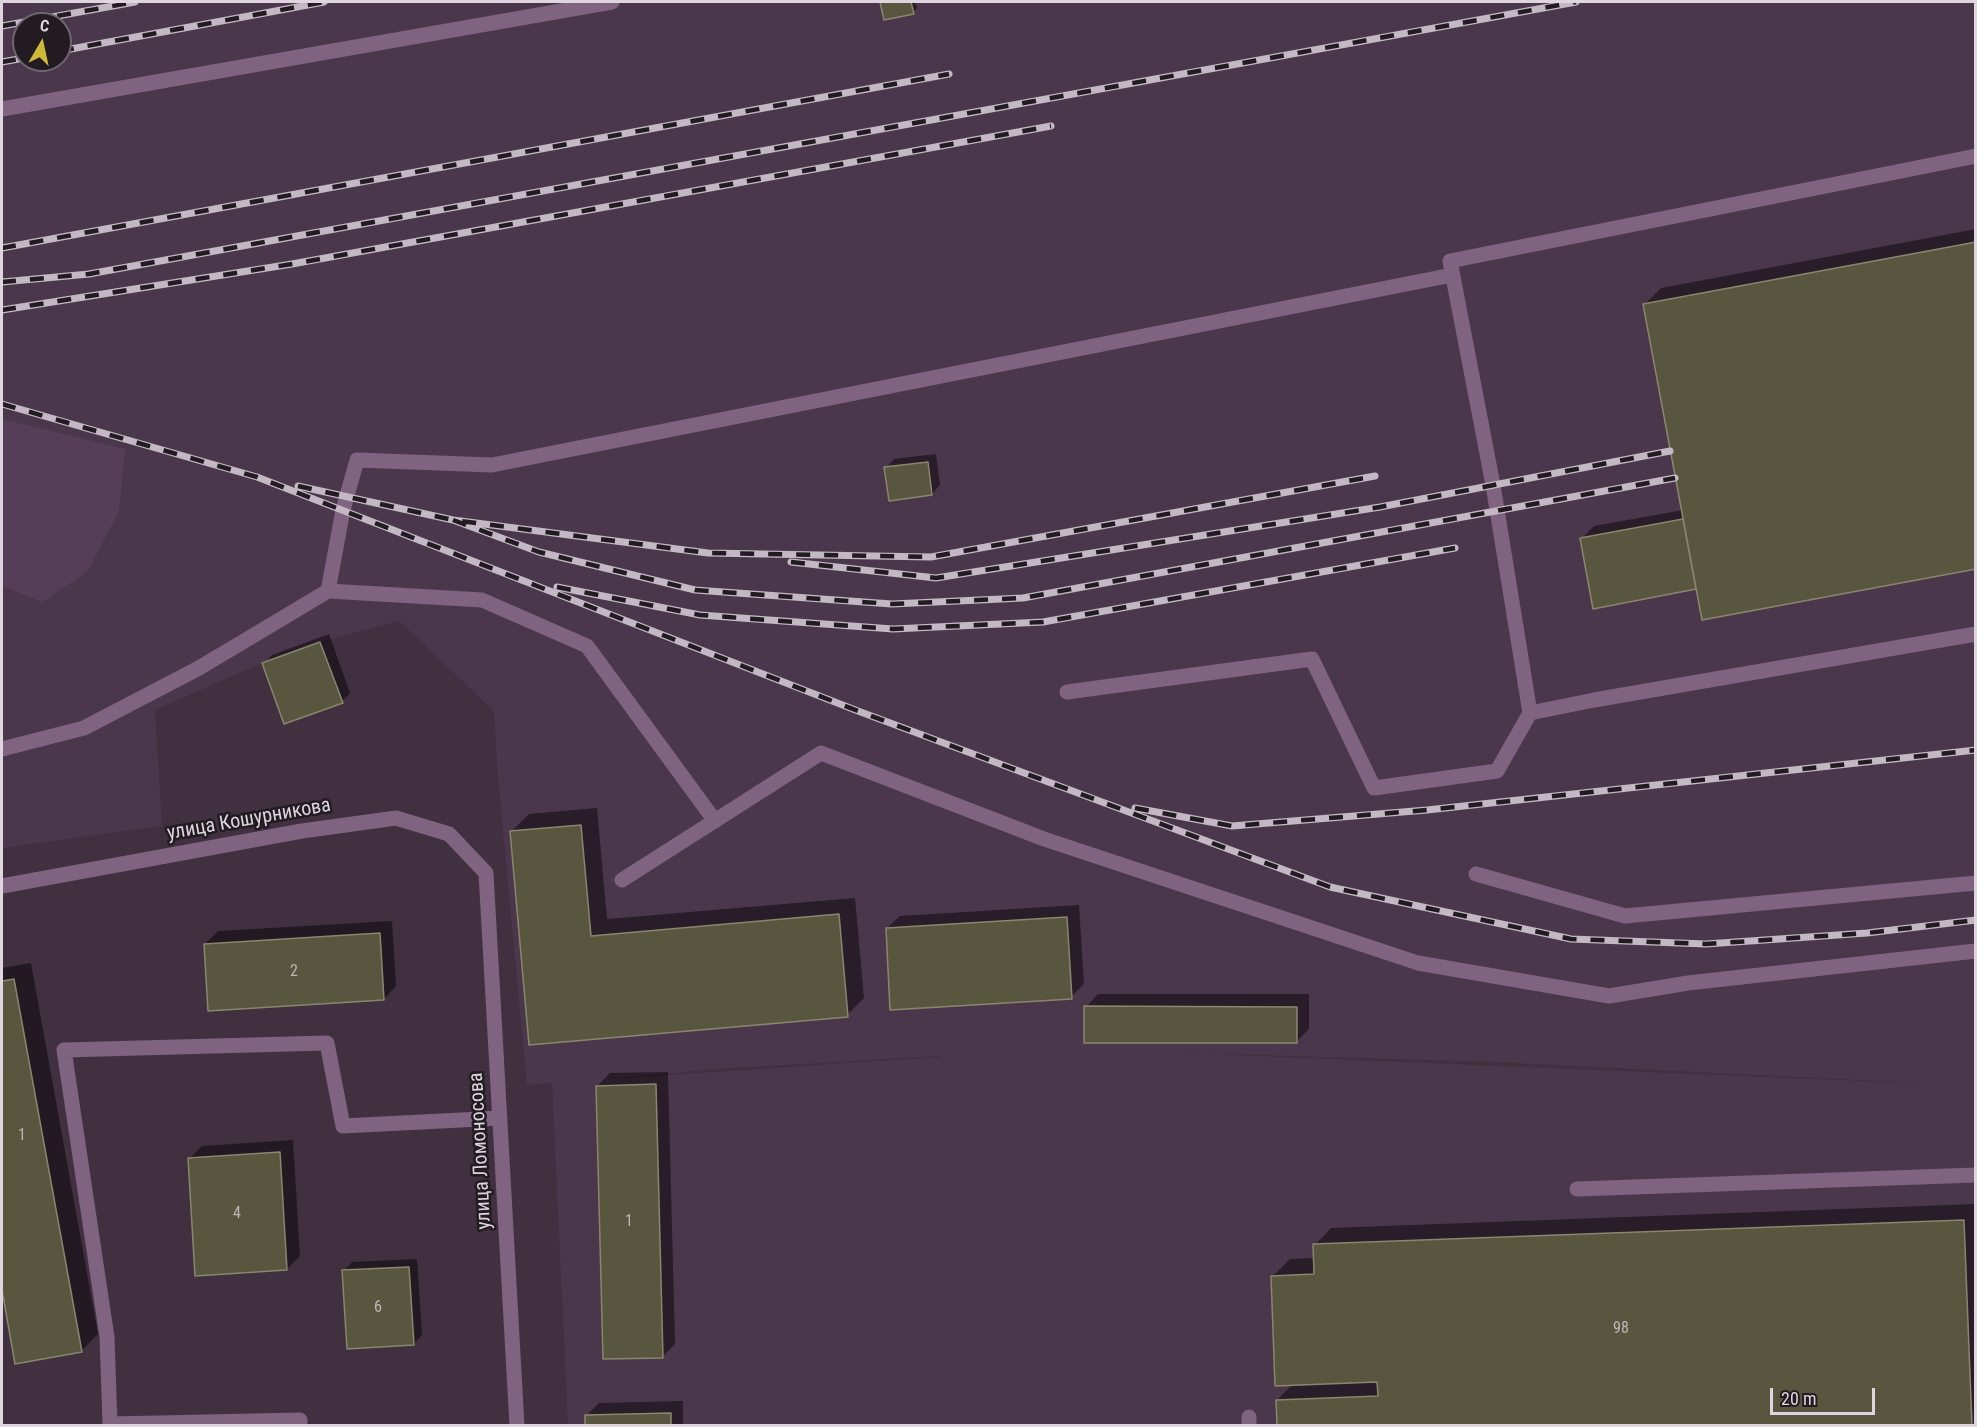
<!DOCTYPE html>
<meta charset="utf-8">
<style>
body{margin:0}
#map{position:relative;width:1977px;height:1427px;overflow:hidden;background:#403040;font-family:"Roboto Condensed",sans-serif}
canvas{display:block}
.frame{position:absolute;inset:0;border:3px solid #dfd5df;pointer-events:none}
.north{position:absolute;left:12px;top:12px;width:60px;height:60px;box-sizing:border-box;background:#221b22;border:2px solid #6e656e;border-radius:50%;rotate:9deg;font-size:16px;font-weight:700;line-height:24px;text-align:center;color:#dfd5df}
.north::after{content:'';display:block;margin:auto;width:21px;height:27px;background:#ceb837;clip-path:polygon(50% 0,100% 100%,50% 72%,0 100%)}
.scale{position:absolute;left:1770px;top:1388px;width:105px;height:27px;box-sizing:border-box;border:3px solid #dfd5df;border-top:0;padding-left:8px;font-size:18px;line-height:21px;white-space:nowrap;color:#dfd5df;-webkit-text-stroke:4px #221b22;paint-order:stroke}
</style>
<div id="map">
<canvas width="1977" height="1427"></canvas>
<div class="frame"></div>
<div class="north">С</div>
<div class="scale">20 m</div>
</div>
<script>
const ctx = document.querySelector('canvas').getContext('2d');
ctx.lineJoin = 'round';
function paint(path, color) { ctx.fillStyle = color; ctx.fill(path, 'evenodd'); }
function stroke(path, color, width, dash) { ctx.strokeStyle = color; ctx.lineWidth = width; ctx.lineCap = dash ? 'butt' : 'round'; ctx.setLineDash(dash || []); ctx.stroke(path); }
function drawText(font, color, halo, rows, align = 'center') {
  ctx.font = font + ' "Roboto Condensed",sans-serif'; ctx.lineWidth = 5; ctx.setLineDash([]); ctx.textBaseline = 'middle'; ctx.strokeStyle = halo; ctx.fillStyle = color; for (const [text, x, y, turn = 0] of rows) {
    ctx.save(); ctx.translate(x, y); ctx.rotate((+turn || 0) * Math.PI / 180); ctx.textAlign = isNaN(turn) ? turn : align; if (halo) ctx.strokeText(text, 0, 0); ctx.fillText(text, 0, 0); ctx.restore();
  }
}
paint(new Path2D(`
 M 2,2 L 1975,2 L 1975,1425 L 568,1425 L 552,1083 L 527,1085 L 498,778 L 494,711 L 399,621 L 320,642 L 262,663 L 155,710 L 162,826 L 2,848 ZM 24,24 L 60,24 L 60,60 L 24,60 ZM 1161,1052 L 1495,1062 L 1960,1085 ZM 939,1056 L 940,1057 L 609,1079 L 716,1069 Z`), '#4b374c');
paint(new Path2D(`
 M 2,419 L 125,449 L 119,511 L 88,571 L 42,602 L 2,586 Z`), '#573e58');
paint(new Path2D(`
 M 882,2 L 915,2 L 917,8 L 913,12 L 885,18 Z
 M 1976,229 L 1976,567 L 1697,586 L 1695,588 L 1581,539 L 1594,526 L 1683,510 L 1644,305 L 1661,288 Z
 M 936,454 L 940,485 L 932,494 L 886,468 L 894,459 Z
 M 329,634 L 350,693 L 342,701 L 264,664 L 272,655 Z
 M 597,808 L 607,919 L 855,898 L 864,998 L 847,1015 L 531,1043 L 512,831 L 529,814 Z
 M 1079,905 L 1084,984 L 1071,997 L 887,928 L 900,916 Z
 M 392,921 L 396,986 L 384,999 L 205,944 L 218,931 Z
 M 31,963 L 98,1334 L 81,1351 L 16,1362 L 2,1282 L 2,968 Z
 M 1098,994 L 1309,994 L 1309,1029 L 1296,1042 L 1086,1007 Z
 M 668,1072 L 675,1344 L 662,1357 L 597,1086 L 610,1073 Z
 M 293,1140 L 300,1256 L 287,1269 L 189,1159 L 202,1146 Z
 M 1976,1204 L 1976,1426 L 1278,1426 L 1277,1400 L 1293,1384 L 1273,1276 L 1290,1259 L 1315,1258 L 1315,1245 L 1331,1228 Z
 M 417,1259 L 422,1335 L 414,1344 L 344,1271 L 352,1262 Z
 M 683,1401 L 683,1426 L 587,1426 L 586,1416 L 599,1403 Z`), '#0007');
const building = new Path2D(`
 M 880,2 L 911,2 L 914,14 L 884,20 Z
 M 1976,242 L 1976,569 L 1702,620 L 1643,304 Z
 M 928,462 L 932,495 L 889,501 L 884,467 Z
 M 1683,519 L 1696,589 L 1593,609 L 1580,538 Z
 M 320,642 L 343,703 L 284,724 L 262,663 Z
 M 581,825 L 591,936 L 839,914 L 848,1017 L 529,1045 L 510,831 Z
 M 1067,917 L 1072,999 L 890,1010 L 886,928 Z
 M 380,933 L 384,1000 L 208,1011 L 204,944 Z
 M 14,979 L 82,1352 L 15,1364 L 2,1290 L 2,981 Z
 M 1084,1006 L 1297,1007 L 1297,1043 L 1084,1043 Z
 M 656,1084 L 663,1358 L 603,1359 L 596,1086 Z
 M 280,1152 L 287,1270 L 195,1276 L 188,1158 Z
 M 1964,1220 L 1972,1426 L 1277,1426 L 1276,1400 L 1378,1396 L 1377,1382 L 1275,1386 L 1271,1276 L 1314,1274 L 1313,1244 Z
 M 409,1267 L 414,1345 L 347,1349 L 342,1270 Z
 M 671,1413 L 671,1426 L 585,1426 L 585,1415 Z`);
paint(building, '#595640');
stroke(building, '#8a866e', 1.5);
stroke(new Path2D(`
 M 2,109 L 612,2
 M 328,591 L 482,600 L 587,646 L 715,821
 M 1067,692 L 1312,659 L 1374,788 L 1497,771 L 1530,713 L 1594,700 L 1976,634
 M 1530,713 L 1493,485 L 1450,261 L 1976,156
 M 2,749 L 84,728 L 199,668 L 328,591 L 343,510 L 357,460 L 492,465 L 1452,275
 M 1476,874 L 1625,916 L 1976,883
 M 622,880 L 821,753 L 1044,839 L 1418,963 L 1609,996 L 1688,983 L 1976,951
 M 2,886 L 302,831 L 396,818 L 449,834 L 486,873 L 517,1426
 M 1577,1189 L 1976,1175
 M 1249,1417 L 1249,1426
 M 300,1426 L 300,1420 L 110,1424 L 107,1337 L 64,1050 L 327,1043 L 343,1126 L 500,1118`), '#7f6380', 15);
const rail = new Path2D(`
 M 2,26 L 135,2
 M 60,51 L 324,2
 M 2,62 L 24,58
 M 2,248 L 949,74
 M 2,282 L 89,274 L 1576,2
 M 2,310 L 292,264 L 1051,126
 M 2,404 L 257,477 L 858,711 L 1330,887 L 1571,939 L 1706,944 L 1867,933 L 1976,920
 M 298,486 L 453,520 L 708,553 L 931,557 L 1375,476
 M 453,520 L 539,552 L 695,590 L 892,604 L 1023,598 L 1675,478
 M 791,562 L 936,578 L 1380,507 L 1670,451
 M 557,587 L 700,615 L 893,629 L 1043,622 L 1455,548
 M 1135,808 L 1232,826 L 1427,810 L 1976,750`);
stroke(rail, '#c3b8c3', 7);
stroke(rail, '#221b22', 4.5, [14]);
drawText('16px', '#beb5b7', null, [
 ["2",294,972],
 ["1",22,1136],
 ["4",237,1214],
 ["1",629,1222],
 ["6",378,1308],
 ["98",1621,1329]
]);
drawText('20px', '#dfd5df', '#221b22', [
 ["улица Кошурникова",249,820,-10],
 ["улица Ломоносова",481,1151,-93]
]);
</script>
